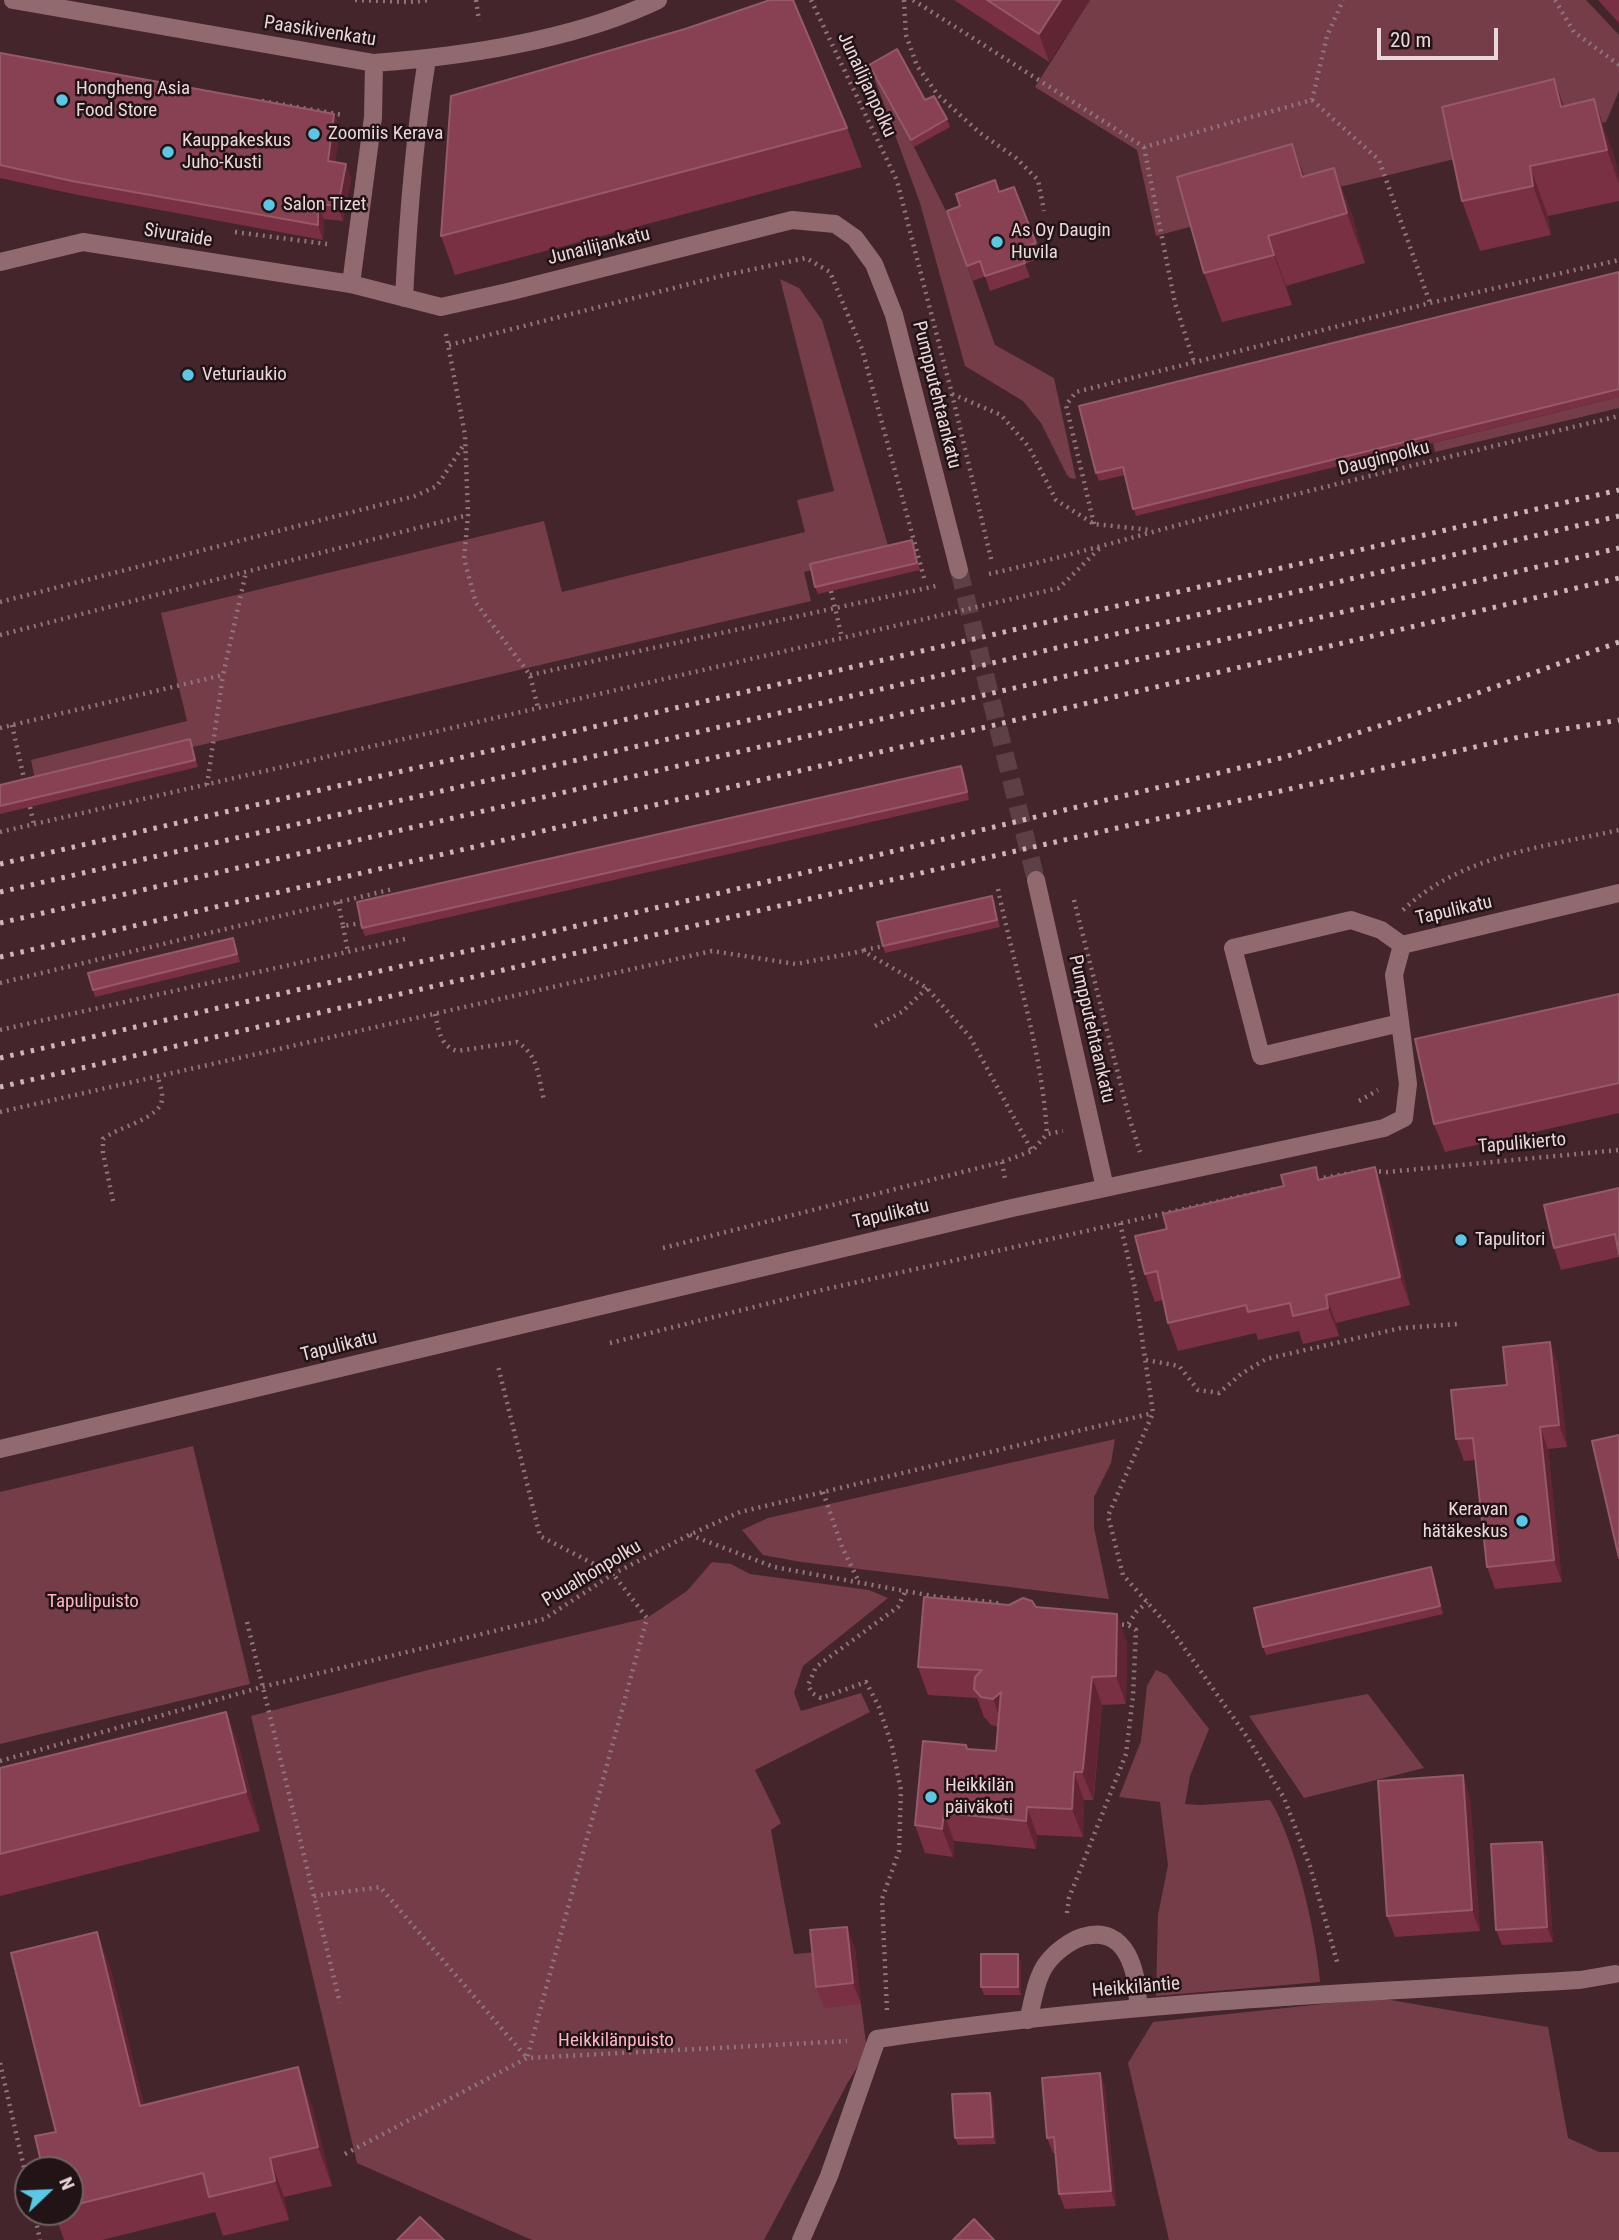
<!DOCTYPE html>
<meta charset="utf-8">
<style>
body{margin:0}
#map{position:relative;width:1619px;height:2240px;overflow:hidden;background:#44252b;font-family:"Roboto Condensed",sans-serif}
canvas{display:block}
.north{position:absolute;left:14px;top:2156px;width:70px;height:70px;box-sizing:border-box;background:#211316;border:2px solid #726164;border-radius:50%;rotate:67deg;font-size:19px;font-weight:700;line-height:28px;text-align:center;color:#ebd6d9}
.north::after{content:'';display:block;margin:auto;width:24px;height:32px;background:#5ac8e5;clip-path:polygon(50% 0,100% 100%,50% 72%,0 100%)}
.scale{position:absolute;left:1377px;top:28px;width:121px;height:32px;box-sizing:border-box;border:4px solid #ebd6d9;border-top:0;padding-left:9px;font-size:21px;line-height:24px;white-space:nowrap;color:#ebd6d9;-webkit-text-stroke:5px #211316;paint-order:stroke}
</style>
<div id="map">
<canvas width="1619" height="2240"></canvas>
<div class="north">N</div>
<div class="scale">20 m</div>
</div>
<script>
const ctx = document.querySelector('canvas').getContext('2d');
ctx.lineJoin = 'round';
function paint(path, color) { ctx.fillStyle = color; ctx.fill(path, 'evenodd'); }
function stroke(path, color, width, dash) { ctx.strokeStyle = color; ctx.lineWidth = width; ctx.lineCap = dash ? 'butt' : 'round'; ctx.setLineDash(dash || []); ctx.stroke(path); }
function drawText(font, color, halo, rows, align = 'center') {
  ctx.font = font + ' "Roboto Condensed",sans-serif'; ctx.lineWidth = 5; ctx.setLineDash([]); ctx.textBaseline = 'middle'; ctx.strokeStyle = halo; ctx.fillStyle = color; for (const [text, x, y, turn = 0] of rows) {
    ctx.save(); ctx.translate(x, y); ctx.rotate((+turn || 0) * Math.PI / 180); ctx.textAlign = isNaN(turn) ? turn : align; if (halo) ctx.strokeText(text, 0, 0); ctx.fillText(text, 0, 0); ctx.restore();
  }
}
paint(new Path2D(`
 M 1090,0 L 1586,0 L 1619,35 L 1619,91 L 1606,122 L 1311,194 L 1156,236 L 1137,150 L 1035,87 Z
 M 872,72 L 914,147 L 953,225 L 995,345 L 1054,378 L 1076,479 L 1070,478 L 1067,475 L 1041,423 L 1023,401 L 965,366 L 920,203 Z
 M 780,279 L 799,288 L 822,320 L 889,549 L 804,572 L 811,601 L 36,784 L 31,760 L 187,721 L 161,613 L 544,521 L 562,592 L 805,532 L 797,500 L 834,491 Z
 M 1619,397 L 1619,408 L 1435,452 L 1433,443 Z
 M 1115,1439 L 1111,1463 L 1094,1497 L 1094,1528 L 1109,1599 L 801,1562 L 763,1555 L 742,1530 L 768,1518 Z
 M 193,1446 L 250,1684 L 0,1744 L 0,1492 Z
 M 712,1562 L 731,1564 L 750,1574 L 869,1590 L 888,1598 L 803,1666 L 794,1693 L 801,1711 L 861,1693 L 870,1712 L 755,1770 L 781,1823 L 771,1830 L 794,1954 L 818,1952 L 861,2004 L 867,2051 L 847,2084 L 764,2240 L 532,2240 L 357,2163 L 251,1716 L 424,1671 L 647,1618 L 687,1591 Z
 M 1156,1670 L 1167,1675 L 1209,1729 L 1190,1776 L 1185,1804 L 1201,1805 L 1270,1800 C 1296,1842 1316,1933 1320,1982 L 1156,1996 L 1158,1915 L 1168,1865 L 1160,1802 L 1119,1797 L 1141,1741 L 1147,1686 Z
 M 1368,1694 L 1424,1768 L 1304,1798 L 1249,1716 Z
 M 1379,1998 L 1548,2027 L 1568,2138 L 1599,2152 L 1619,2152 L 1619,2240 L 1169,2240 L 1128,2063 L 1153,2022 Z`), '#753d48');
stroke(new Path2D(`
 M 959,570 L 1036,880`), '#5d4045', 18, [18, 9]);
stroke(new Path2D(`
 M 355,0 L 409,2 L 430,0
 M 476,0 L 479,21
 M 811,0 L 897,181 L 952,394 L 992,563
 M 904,0 L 906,35 L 917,66 L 938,95 L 980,133 L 1016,158 L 1038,180 L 1044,211
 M 913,0 L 1144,147 L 1312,100 L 1327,36 L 1343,0
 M 1555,0 L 1574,32 L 1619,65
 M 1312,100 L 1379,160 L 1430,303
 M 262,101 L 343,115
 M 1144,147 L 1175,303 L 1194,362
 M 235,232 L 327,244
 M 446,334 L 465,435 L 468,515 L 464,559 L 476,603 L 530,675 L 538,708
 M 449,345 L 721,276 L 806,258 L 830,272 L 862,349 L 924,578
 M 952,394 L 1001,415 L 1029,447 L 1056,500 L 1094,524 L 1151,530
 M 1094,524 L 1066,405 L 1076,392 L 1430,303 L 1619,260
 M 989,574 C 1075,555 1160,529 1246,507 C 1370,475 1495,446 1619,416
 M 831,591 L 842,638
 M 0,602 L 415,496 L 437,486 L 465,443
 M 0,635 L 468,515
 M 530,675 L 936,586
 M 12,725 L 25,783
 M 0,728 L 223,675 L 246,572
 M 207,785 L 223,675
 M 30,807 L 34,825
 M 0,832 L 1059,588 L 1101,547
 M 998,889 C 1015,971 1042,1050 1047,1134
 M 1074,900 L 1129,1117 L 1140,1152
 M 338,902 L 343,926 L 362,923
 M 1403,910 C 1461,855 1544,847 1619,830
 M 343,926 L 348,952
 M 864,950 L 884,946
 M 0,983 L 393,889
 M 435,1014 C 439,1030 440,1046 457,1051 L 517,1042 C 539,1055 538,1077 544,1100
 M 875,1026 L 902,1012 L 927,988
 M 0,1030 L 405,939
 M 1359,1101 L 1378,1090
 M 0,1112 L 712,951 L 796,964 L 863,951 L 927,988 L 970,1037 L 1032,1151
 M 1002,1162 L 1005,1179
 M 1372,1171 L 1387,1172 L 1619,1150
 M 1317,1179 L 1363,1171
 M 113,1201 L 103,1153 L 103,1139 C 117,1127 161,1119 162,1099 C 163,1092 159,1083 158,1077
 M 1120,1223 L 1134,1283 L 1153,1413 L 1108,1516 L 1123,1575 L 1171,1629 L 1247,1737 L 1284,1798 L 1310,1866 L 1338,1965
 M 663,1248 L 1002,1162 L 1032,1151 L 1047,1134 L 1063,1131
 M 610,1343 L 822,1290 L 1274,1189
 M 1146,1360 L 1179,1366 L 1198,1390 L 1219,1393 L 1241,1374 L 1266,1359 L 1401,1328 L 1457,1324
 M 823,1492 L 842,1547 L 859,1582
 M 690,1535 L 774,1567 L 938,1597 L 991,1602 L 1001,1604
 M 247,1622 L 340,2003
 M 1115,1624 L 1128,1625 L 1136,1612 L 1147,1602
 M 0,1761 L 262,1687 L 544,1619 L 613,1574 L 689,1535 L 740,1512 L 1153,1413
 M 314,1896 L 380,1887 L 527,2058 L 647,1618 L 613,1574 L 540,1536 L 498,1366
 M 1067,1913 L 1069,1898 L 1126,1754 L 1133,1696 L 1136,1630 L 1128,1625
 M 887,2010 L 882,1899 L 899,1851 L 901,1790 L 892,1746 L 879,1707 L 866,1682 L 821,1698 L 812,1693 L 808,1685 L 816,1667 L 898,1607 L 906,1590
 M 0,2063 L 28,2185
 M 345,2154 L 527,2058 L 847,2041
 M 34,2212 L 40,2240`), '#8f757a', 4.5, [2, 5]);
stroke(new Path2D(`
 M 13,0 L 374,63 C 466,56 574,40 658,0
 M 0,262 L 83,242 L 351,284 L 441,307 L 512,291 L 792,220 L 835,224 L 855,238 L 874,264 L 894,315 L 959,570
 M 351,284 L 373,117 L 374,63
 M 404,298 C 408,218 414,138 427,59
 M 1036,880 L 1105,1188
 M 1400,1023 L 1261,1056 L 1233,948 L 1351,920 L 1381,930 L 1402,945
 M 0,1449 L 1012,1208 L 1384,1128 L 1404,1118 L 1408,1084 L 1394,975 L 1402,945 L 1619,893
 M 1028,2020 C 1033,2002 1036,1977 1047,1963 C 1055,1952 1070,1941 1082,1937 C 1128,1923 1138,1974 1138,2008
 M 801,2240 L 829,2176 L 877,2039 C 1109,2003 1345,1993 1580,1980 L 1615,1974`), '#916a70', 18);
stroke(new Path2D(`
 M 0,864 L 1619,490
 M 0,892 L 647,744 L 1619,516
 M 0,923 L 1619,548
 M 0,957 L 659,804 L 1619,578
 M 0,1058 L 699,898 L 1285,757 L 1464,698 L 1619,642
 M 0,1087 L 1007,853 L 1528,735 L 1619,720`), '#cdb6ba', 5, [3.5, 7]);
paint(new Path2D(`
 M 954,0 L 1090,0 L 1049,62 Z
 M 1598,0 L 1619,0 L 1619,23 Z
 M 0,53 L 334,114 L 340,129 L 335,162 L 346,164 L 351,179 L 343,221 L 324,219 L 323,240 L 78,195 L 0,178 Z
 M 869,65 L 925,100 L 947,119 L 950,127 L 914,147 L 872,72 Z
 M 1564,107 L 1612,149 L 1619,176 L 1619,201 L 1548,216 L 1551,235 L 1480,251 L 1462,201 Z
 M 847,128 L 862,167 L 455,275 L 441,236 Z
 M 1334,168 L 1353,218 L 1365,263 L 1286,286 L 1292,305 L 1222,322 L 1204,273 L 1304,176 Z
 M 1014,187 L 1041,258 L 1025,264 L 1030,277 L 990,291 L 985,276 L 973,281 L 947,211 Z
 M 1619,272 L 1619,397 L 1136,516 L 1125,475 L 1099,481 L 1096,473 Z
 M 914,548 L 920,570 L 818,594 L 815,587 Z
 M 192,747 L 198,767 L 0,814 L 0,785 Z
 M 964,773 L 969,800 L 365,936 L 362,928 Z
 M 994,904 L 1000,927 L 885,953 L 883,946 Z
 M 233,938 L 240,962 L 95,997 L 93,990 Z
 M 1619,994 L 1619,1113 L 1445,1152 L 1434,1124 Z
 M 1320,1180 L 1385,1195 L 1410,1305 L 1336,1323 L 1339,1336 L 1303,1344 L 1299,1331 L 1258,1340 L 1256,1333 L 1178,1351 L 1168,1323 L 1163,1300 L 1155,1302 L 1145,1274 L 1167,1229 Z
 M 1619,1188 L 1619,1257 L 1561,1270 L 1554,1248 Z
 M 1558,1364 L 1567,1447 L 1548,1449 L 1562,1582 L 1495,1589 L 1487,1567 L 1475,1460 L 1464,1461 L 1456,1439 L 1507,1385 Z
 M 1434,1575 L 1443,1614 L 1266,1655 L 1263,1647 Z
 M 1036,1607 L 1127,1642 L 1126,1704 L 1102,1705 L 1094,1796 L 1093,1800 L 1084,1800 L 1083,1837 L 1037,1835 L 1036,1849 L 954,1841 L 953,1857 L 925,1853 L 915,1825 L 966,1745 L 968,1749 L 996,1751 L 998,1727 L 991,1725 L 984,1717 L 977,1698 L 928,1695 L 918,1667 Z
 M 226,1712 L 240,1750 L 260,1831 L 0,1896 L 0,1768 Z
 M 1470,1797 L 1480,1931 L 1395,1937 L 1387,1916 Z
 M 1547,1857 L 1553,1942 L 1502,1945 L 1496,1930 Z
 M 97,1932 L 111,1971 L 144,2105 L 312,2106 L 332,2186 L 284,2197 L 289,2220 L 223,2236 L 215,2212 L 102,2240 L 64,2240 L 54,2212 L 70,2212 L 70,2170 L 56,2132 Z
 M 855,1948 L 861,2004 L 824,2008 L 816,1987 Z
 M 1021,1962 L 1021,1995 L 984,1995 L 981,1987 Z
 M 1100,2073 L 1105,2088 L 1116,2206 L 1065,2209 L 1059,2194 L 1056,2153 L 1053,2153 L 1047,2138 Z
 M 990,2093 L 993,2100 L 996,2144 L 958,2145 L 955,2138 Z`), '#7a3043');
paint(new Path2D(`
 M 1061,0 L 1090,0 L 1049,62 L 1039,34 Z
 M 1554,79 L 1572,129 L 1580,157 L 1561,107 Z
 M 1594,99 L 1612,149 L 1619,176 L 1619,184 L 1607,150 Z
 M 334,114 L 340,129 L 333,176 L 328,161 Z
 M 1292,144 L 1311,194 L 1302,177 Z
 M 346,164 L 351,179 L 343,221 L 338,206 Z
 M 1530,166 L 1548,216 L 1551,235 L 1533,186 Z
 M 1334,168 L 1353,218 L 1365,263 L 1347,213 Z
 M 318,204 L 324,219 L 323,240 L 318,225 Z
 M 1268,236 L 1286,286 L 1292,305 L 1274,255 Z
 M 961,766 L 964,773 L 969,800 L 967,792 Z
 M 1375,1167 L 1385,1195 L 1410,1305 L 1400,1277 Z
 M 1326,1295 L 1336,1323 L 1339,1336 L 1328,1308 Z
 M 1550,1342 L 1558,1364 L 1567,1447 L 1559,1425 Z
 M 1540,1427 L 1548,1449 L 1562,1582 L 1554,1560 Z
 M 1431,1567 L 1434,1575 L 1443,1614 L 1440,1606 Z
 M 1117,1614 L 1127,1642 L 1126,1704 L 1116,1676 Z
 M 1092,1677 L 1102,1705 L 1093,1800 L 1082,1772 Z
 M 1001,1692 L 1003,1727 L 993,1699 Z
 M 226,1712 L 240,1750 L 260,1831 L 246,1792 Z
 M 1074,1772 L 1084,1800 L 1083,1837 L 1072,1809 Z
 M 1463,1775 L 1470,1797 L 1480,1931 L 1472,1910 Z
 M 1027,1807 L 1037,1835 L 1036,1849 L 1026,1821 Z
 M 944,1813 L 954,1841 L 953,1857 L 942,1829 Z
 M 1542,1842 L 1547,1857 L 1553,1942 L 1547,1927 Z
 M 847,1927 L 855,1948 L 861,2004 L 853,1983 Z
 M 97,1932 L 111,1971 L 154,2145 L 140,2106 Z
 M 1018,1954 L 1021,1962 L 1021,1995 L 1018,1987 Z
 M 298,2067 L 312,2106 L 332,2186 L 318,2147 Z
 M 1100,2073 L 1105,2088 L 1116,2206 L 1111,2191 Z
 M 990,2093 L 993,2100 L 996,2144 L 993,2137 Z
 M 270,2158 L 284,2197 L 289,2220 L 275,2181 Z`), '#602433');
const building = new Path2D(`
 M 770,0 L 793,0 L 847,128 L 441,236 L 451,96 L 685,29 Z
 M 987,0 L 1061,0 L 1039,34 Z
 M 897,49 L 925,100 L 934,96 L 947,119 L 911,140 L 869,65 Z
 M 0,53 L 334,114 L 328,161 L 346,164 L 338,206 L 318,204 L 318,225 L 72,181 L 0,165 Z
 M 1554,79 L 1561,107 L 1594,99 L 1607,150 L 1530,166 L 1533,186 L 1462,201 L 1442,107 Z
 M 1292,144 L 1302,177 L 1334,168 L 1347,213 L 1268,236 L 1274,255 L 1204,273 L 1177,177 Z
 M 995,180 L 999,192 L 1014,187 L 1036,243 L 1020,249 L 1025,263 L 985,276 L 980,261 L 967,266 L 947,211 L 960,206 L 956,194 Z
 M 1619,272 L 1619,389 L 1133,509 L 1123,467 L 1096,473 L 1079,406 Z
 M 912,540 L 917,563 L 815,587 L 810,564 Z
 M 190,739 L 195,760 L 0,806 L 0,785 Z
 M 961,766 L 967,792 L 362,928 L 357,902 Z
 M 992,896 L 997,920 L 883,946 L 877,922 Z
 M 233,938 L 237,954 L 93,990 L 88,973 Z
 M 1619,994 L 1619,1083 L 1434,1124 L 1415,1039 Z
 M 1316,1167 L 1318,1180 L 1375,1167 L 1400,1277 L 1326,1295 L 1328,1308 L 1293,1316 L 1290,1303 L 1248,1312 L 1246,1305 L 1168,1323 L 1157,1271 L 1145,1274 L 1135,1236 L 1167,1229 L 1163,1214 L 1284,1186 L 1281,1175 Z
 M 1619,1188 L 1619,1254 L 1615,1234 L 1554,1248 L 1544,1205 Z
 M 1550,1342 L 1559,1425 L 1540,1427 L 1554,1560 L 1487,1567 L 1473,1438 L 1456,1439 L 1451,1390 L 1507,1385 L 1503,1347 Z
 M 1619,1435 L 1619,1558 L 1592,1441 Z
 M 1431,1567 L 1440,1606 L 1263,1647 L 1254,1608 Z
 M 924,1597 L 1009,1605 L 1023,1598 L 1032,1601 L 1036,1607 L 1117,1614 L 1116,1676 L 1092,1677 L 1083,1768 L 1082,1772 L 1074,1772 L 1072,1809 L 1027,1807 L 1026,1821 L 944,1813 L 942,1829 L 915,1825 L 923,1741 L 966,1745 L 967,1749 L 996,1751 L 1001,1692 L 993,1699 L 981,1697 L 974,1689 L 975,1677 L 982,1670 L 918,1667 Z
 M 226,1712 L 246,1792 L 0,1854 L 0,1768 Z
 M 1463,1775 L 1472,1910 L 1387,1916 L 1378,1781 Z
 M 1542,1842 L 1547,1927 L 1496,1930 L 1491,1844 Z
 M 847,1927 L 853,1983 L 816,1987 L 810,1930 Z
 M 97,1932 L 140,2106 L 298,2067 L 318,2147 L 270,2158 L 275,2181 L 209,2197 L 203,2173 L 70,2206 L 70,2170 L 43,2170 L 35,2136 L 56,2132 L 11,1953 Z
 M 981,1954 L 1018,1954 L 1018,1987 L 981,1987 Z
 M 1100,2073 L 1111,2191 L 1059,2194 L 1054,2137 L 1047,2138 L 1042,2078 Z
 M 990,2093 L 993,2137 L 955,2138 L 952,2094 Z
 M 420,2217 L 444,2240 L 397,2240 Z
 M 974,2219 L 994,2240 L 953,2240 Z`);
paint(building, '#874153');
stroke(building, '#965968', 2);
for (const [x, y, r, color] of [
 [62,100,7,"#5ac8e5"],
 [314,134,7,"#5ac8e5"],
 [168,152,7,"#5ac8e5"],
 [269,205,7,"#5ac8e5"],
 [997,242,7,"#5ac8e5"],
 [188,375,7,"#5ac8e5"],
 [1461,1240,7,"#5ac8e5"],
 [1522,1521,7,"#5ac8e5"],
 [931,1797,7,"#5ac8e5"]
]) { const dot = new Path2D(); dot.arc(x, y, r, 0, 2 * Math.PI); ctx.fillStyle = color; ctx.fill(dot); stroke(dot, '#211316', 2.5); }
drawText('19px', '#ebd6d9', '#211316', [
 ["Paasikivenkatu",320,32,9],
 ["Junailijanpolku",866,85,65],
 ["Sivuraide",178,236,9],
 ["Junailijankatu",599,247,-14],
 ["Pumpputehtaankatu",936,395,76],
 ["Dauginpolku",1384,459,-14],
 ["Tapulikatu",1454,911,-13],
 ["Pumpputehtaankatu",1091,1029,77],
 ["Tapulikierto",1522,1144,-5],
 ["Tapulikatu",891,1215,-13],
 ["Tapulikatu",339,1347,-14],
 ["Puualhonpolku",592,1574,-31],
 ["Heikkiläntie",1136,1988,-5]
]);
drawText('19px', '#ebd6d9', '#211316', [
 ["Hongheng Asia",76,89],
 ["Food Store",76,111],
 ["Zoomiis Kerava",328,134],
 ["Kauppakeskus",182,141],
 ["Juho-Kusti",182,163],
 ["Salon Tizet",283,205],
 ["As Oy Daugin",1011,231],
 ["Huvila",1011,253],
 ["Veturiaukio",202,375],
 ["Tapulitori",1475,1240],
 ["Keravan",1508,1510,"right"],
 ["hätäkeskus",1508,1532,"right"],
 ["Heikkilän",945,1786],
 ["päiväkoti",945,1808]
], 'left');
drawText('19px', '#feb5c1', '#211316', [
 ["Tapulipuisto",93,1602],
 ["Heikkilänpuisto",616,2041]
]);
</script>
